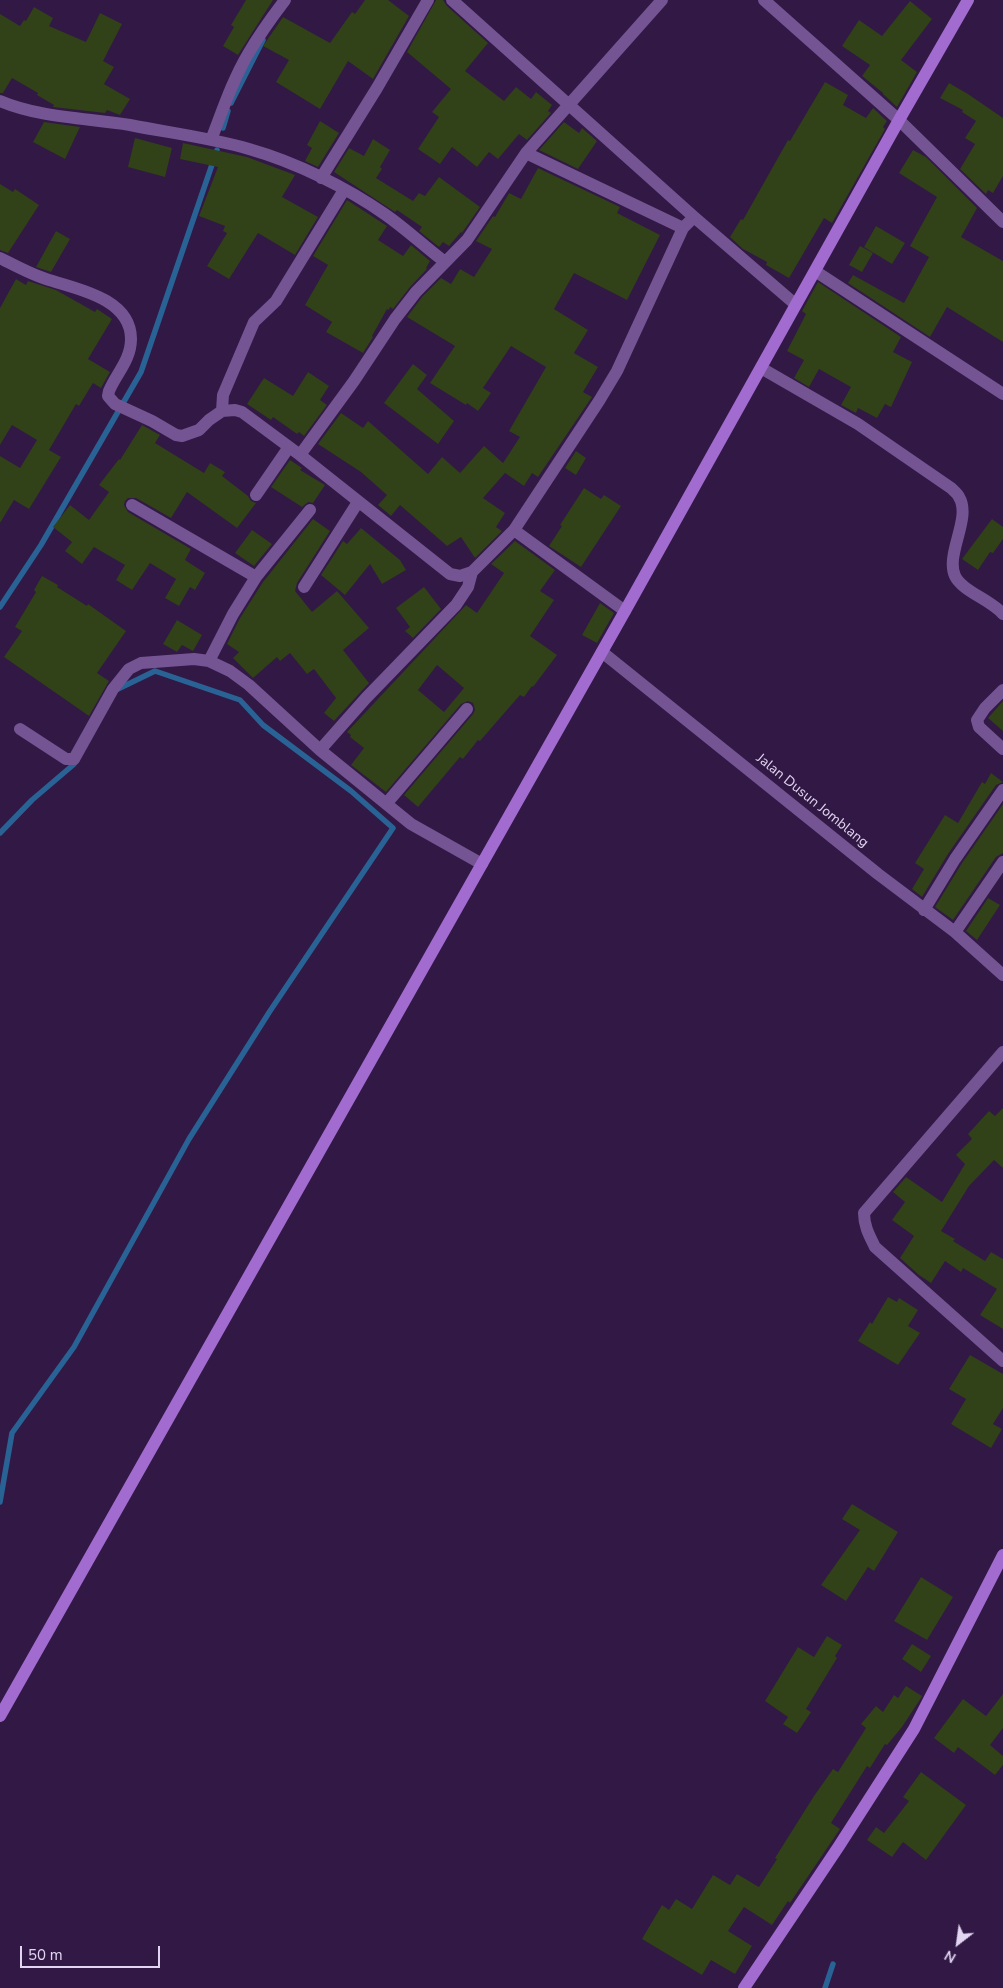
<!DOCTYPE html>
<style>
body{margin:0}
#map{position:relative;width:1003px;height:1988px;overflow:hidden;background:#311845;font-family:"Nunito Sans",sans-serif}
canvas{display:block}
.north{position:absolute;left:933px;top:1918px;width:50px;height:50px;-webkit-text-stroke:4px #311845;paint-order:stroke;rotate:210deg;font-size:14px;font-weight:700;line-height:20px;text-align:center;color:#e2d5f1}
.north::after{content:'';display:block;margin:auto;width:18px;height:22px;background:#e2d5f1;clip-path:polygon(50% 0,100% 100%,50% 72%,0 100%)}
.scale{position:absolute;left:20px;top:1946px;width:140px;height:22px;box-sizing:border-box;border:2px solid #e2d5f1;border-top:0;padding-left:6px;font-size:15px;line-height:18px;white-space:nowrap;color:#e2d5f1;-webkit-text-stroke:4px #311845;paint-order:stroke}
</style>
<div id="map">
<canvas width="1003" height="1988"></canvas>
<div class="north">N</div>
<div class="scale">50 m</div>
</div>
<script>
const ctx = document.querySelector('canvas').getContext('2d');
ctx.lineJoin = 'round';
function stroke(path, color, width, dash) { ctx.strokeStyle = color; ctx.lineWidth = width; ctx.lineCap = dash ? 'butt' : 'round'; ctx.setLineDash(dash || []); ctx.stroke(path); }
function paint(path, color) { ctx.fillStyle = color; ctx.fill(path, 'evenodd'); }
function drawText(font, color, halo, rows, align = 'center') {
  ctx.font = font + ' "Nunito Sans",sans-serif'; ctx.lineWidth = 4.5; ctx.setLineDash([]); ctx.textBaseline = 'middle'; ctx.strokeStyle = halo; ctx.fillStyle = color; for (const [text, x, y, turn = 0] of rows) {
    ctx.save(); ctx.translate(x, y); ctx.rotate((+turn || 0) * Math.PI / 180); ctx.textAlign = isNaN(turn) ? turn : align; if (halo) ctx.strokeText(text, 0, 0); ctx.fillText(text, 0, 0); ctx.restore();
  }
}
stroke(new Path2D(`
 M 231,103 L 263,40
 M 223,128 L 228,111
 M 0,607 L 41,545 L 141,372 L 217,150
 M 0,833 L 32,800 L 73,765 L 77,760
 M 0,1502 L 12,1433 L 74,1347 L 189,1139 L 270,1011 L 393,828 L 351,791 L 263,725 L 240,700 L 155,671 L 118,689
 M 825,1988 L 833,1964`), '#296395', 5.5);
paint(new Path2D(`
 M 246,0 L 273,0 L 238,55 L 223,46 L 234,27 L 231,25 Z
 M 365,0 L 388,0 L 409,16 L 373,79 L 348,61 L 320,109 L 276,82 L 289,60 L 263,46 L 283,17 L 330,43 L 352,12 L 355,14 Z
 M 436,0 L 443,0 L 447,6 L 488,43 L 465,71 L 504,101 L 516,87 L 531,99 L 536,92 L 552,105 L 548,111 L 551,113 L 527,140 L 519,134 L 498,159 L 489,152 L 477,167 L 452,147 L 440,164 L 418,149 L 439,117 L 432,112 L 451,89 L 407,52 Z
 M 910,1 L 932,19 L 901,60 L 917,72 L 897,107 L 883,94 L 883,93 L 862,76 L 870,65 L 842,46 L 859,20 L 882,36 Z
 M 34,7 L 53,18 L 49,26 L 86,42 L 100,13 L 122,24 L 103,61 L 114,67 L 104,84 L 130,99 L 120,115 L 107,110 L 105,113 L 53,107 L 54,105 L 37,95 L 38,93 L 12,78 L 3,93 L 0,93 L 0,14 L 20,26 L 24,20 L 26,21 Z
 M 825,82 L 848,95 L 843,105 L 866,118 L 873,108 L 887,121 L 883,127 L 885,129 L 832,223 L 824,218 L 789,278 L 766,265 L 767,262 L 743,249 L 730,237 L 741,219 L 743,220 L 788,140 L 790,141 Z
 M 949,83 L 968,94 L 1003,118 L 1003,176 L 993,193 L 988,190 L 986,194 L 960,169 L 975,144 L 965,138 L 976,121 L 962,112 L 963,110 L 940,98 Z
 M 320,121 L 339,133 L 318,167 L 305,161 L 312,148 L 307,145 Z
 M 44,122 L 80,127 L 65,159 L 33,142 Z
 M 564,122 L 579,133 L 582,128 L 597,141 L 578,169 L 539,150 Z
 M 135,138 L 172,148 L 165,177 L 128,167 Z
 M 373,139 L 390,150 L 380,167 L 382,169 L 376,178 L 413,201 L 419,193 L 425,196 L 439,177 L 480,207 L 462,233 L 461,232 L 449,246 L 443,242 L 439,247 L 419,231 L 422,227 L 397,210 L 395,212 L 334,172 L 349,148 L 364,156 Z
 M 183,143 L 247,157 L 295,175 L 282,197 L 318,217 L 295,255 L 258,233 L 229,279 L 207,266 L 227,233 L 223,231 L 225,226 L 199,216 L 218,167 L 180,159 Z
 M 913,150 L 926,157 L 977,208 L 961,237 L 1003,261 L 1003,342 L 947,307 L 930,337 L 848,283 L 853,275 L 904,303 L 929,257 L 910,246 L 937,197 L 899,173 Z
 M 538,168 L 620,207 L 617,213 L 660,235 L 627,300 L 574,273 L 554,309 L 588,330 L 574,353 L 598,367 L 583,392 L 592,397 L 538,477 L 532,473 L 524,486 L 505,473 L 483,498 L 505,513 L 496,527 L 502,531 L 475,558 L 461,537 L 447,546 L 400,505 L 391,516 L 378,505 L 387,495 L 361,472 L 318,444 L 341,413 L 363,428 L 368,421 L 428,474 L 442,457 L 460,473 L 484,446 L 503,463 L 520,437 L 509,431 L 546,367 L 511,346 L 483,388 L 491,393 L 478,411 L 467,403 L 466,405 L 430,383 L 455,346 L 407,317 L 422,297 L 441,278 L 451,284 L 460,269 L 474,277 L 492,249 L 476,241 L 493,216 L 495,217 L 509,193 L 521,199 Z
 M 0,184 L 13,192 L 15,189 L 39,205 L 8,253 L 0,250 Z
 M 347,200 L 387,226 L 378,240 L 403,256 L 411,245 L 430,261 L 426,268 L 427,269 L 410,287 L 393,309 L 390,307 L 389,310 L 387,309 L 372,336 L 373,337 L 363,353 L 326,332 L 332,322 L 305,305 L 328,265 L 313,256 Z
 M 876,226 L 905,243 L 892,264 L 864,247 Z
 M 56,231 L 70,239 L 51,272 L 36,267 Z
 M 860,246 L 873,253 L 862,272 L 849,265 Z
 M 16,279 L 26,285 L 28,281 L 56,290 L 95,312 L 97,309 L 112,319 L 88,359 L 110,372 L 101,388 L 93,383 L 79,406 L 76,404 L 49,450 L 61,457 L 29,509 L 14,500 L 0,523 L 0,456 L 20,468 L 37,440 L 12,425 L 0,445 L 0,308 Z
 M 818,282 L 901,337 L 893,352 L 912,362 L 891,407 L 885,404 L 877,418 L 858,408 L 856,413 L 841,405 L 851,387 L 819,369 L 809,387 L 794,378 L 804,360 L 787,351 L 806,314 L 802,311 Z
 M 413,364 L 427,375 L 417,389 L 454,421 L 438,444 L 384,403 Z
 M 308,372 L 329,386 L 320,400 L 327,405 L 304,436 L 299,432 L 297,434 L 273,417 L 271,420 L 247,404 L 264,378 L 293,396 Z
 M 142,425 L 160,435 L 155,443 L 204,473 L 210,463 L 225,472 L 222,476 L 248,496 L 251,501 L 256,503 L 237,528 L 187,492 L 171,518 L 136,498 L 128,498 L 125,501 L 124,505 L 128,512 L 191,549 L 185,560 L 205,573 L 195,590 L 190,587 L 179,606 L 165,598 L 176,579 L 150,563 L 132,590 L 116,580 L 125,565 L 94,547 L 82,564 L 65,551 L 72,542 L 53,527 L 70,505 L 89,520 L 109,492 L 99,485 L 119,459 L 120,460 Z
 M 576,451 L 586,458 L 576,475 L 565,468 Z
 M 290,460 L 302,468 L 300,470 L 325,485 L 313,503 L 308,502 L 302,507 L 271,487 Z
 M 584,488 L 601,499 L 604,495 L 621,506 L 581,567 L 549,546 L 562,526 L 560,525 Z
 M 313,519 L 330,531 L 297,583 L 295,591 L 312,612 L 337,591 L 369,628 L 343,650 L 369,683 L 334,721 L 324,713 L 336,698 L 314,669 L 307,674 L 290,653 L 280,661 L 277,657 L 253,678 L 233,658 L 239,652 L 227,644 L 240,618 L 263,582 Z
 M 992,519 L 1003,527 L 1003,539 L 993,553 L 990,552 L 978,570 L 962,559 Z
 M 361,528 L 400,560 L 406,570 L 382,584 L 370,564 L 345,595 L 321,575 L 343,541 L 347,544 Z
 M 252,530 L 272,544 L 254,566 L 235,553 Z
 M 515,541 L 555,570 L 540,591 L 554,600 L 530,636 L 557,655 L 533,687 L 532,686 L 524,697 L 520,695 L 480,741 L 478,740 L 463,759 L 460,757 L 418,807 L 404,795 L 473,714 L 475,710 L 473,703 L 468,701 L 461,704 L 386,792 L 351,765 L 364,748 L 350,737 L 351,735 L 347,732 L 466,605 L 477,613 L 504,573 L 491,564 ZM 437,665 L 464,688 L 444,712 L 418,690 Z
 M 42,576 L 58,585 L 57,587 L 87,606 L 88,604 L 126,631 L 97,673 L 109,681 L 89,716 L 4,657 L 22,631 L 15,627 L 36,592 L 34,590 Z
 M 424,587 L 441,609 L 413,638 L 405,631 L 410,627 L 396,608 Z
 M 600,603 L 614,613 L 597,643 L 582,635 Z
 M 177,620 L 202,635 L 193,651 L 182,645 L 177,652 L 163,644 Z
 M 1003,701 L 1003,731 L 988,718 Z
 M 991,773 L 1003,782 L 996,785 L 948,854 L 922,897 L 912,889 L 924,869 L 915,863 L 945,815 L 958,823 L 982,782 L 985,784 Z
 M 1003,804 L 1003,853 L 996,857 L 953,920 L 935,907 L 962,863 Z
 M 988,898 L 1000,905 L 977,940 L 966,931 Z
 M 1003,1108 L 1003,1168 L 994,1160 L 969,1186 L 941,1231 L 955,1239 L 953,1241 L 985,1261 L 991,1252 L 1003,1259 L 1003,1329 L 980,1315 L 997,1289 L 963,1268 L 961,1272 L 945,1261 L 931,1283 L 919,1275 L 900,1258 L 914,1236 L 892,1220 L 905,1202 L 893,1192 L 906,1177 L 942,1202 L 965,1164 L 956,1155 L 972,1139 L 968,1134 L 989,1111 L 995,1116 Z
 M 888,1297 L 897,1302 L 899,1298 L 918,1310 L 908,1326 L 920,1333 L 898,1365 L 858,1341 L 870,1322 L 872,1324 Z
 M 970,1355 L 1003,1374 L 1003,1408 L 993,1424 L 1002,1429 L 991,1448 L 951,1424 L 966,1399 L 949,1389 Z
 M 852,1504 L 898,1532 L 874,1571 L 868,1567 L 846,1601 L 821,1585 L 860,1530 L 842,1519 Z
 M 921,1577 L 953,1597 L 927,1640 L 894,1621 Z
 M 827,1636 L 842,1645 L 835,1656 L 837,1658 L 806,1709 L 811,1712 L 797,1733 L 783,1724 L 788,1717 L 765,1701 L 798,1647 L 814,1657 Z
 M 912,1644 L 931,1656 L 921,1672 L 902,1659 Z
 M 906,1686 L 922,1696 L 921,1698 L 902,1727 L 887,1745 L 885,1744 L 870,1768 L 867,1766 L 831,1823 L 840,1829 L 790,1903 L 788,1901 L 772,1925 L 744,1907 L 728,1931 L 752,1946 L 735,1974 L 711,1960 L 702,1975 L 642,1939 L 662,1905 L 669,1910 L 676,1899 L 692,1909 L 713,1875 L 730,1885 L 737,1874 L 759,1887 L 777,1859 L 775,1858 L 814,1796 L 833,1769 L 838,1772 L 866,1728 L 861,1724 L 876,1706 L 883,1712 L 894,1695 L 898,1698 Z
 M 1003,1694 L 1003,1728 L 990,1745 L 1003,1756 L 1003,1765 L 995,1775 L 958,1747 L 954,1753 L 934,1738 L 963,1699 L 986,1716 Z
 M 921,1772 L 966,1805 L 926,1860 L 903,1842 L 892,1857 L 867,1840 L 876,1827 L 884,1833 L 909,1801 L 903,1797 Z`), '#314118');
stroke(new Path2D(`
 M 452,0 L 694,217 L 795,304
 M 764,0 L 899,120 L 1003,222
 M 0,101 C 40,118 87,118 130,125 C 170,133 211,138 249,149 C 295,162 346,187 386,215 C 406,229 425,247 445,262
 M 211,140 C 222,112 232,81 248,54 C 259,35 272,17 285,0
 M 526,153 L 683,228
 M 321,178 L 377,88 L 428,0
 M 0,258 C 16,266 32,275 49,280 C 78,289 131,299 131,339 C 131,360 116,374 109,391 L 108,396 L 115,404 L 152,421 L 176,435 L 182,436 L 199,430 L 209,420 L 222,411 L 235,410 L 242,412 L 300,455 L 450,574 L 460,576 L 472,572 L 514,530 L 625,611
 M 815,271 L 1003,394
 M 761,368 L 858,424 L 951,488 C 954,491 958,494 959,497 C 972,518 945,554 955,576 C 962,591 991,600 1003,614
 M 222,411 L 223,395 L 254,322 L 276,301 L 344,190
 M 300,455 L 354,381 L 395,319 L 416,292 L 467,240 L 526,153 L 662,0
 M 256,495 L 289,447
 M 132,505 L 256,577
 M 514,530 L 599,401 L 617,371 L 683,228 L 694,217
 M 304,587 L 358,502
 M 602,652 L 878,874 L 955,932 L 1003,975
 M 209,661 L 233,614 L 256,577 L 310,510
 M 1003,690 L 985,708 L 977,720 L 979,727 L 1003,749
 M 20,729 L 66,759 L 74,759 L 113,689 L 129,669 L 141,663 L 194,659 L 209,661 L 230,671 L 249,685 L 320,750 L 411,824 L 482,864
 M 320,750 L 366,698 L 456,605 L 468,587 L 472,572
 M 386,804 L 467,709
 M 924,910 L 955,859 L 1003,790
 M 955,932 L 1003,862
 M 1003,1052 L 864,1213 C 864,1226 869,1235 875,1247 L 1003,1361`), '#745492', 12);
stroke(new Path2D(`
 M 0,1716 L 625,611 L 899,120 L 968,0
 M 744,1988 L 839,1846 L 914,1729 L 1003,1555`), '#a16bcf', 12);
drawText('14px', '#e2d5f1', '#311845', [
 ["Jalan Dusun Jomblang",812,801,39]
]);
</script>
